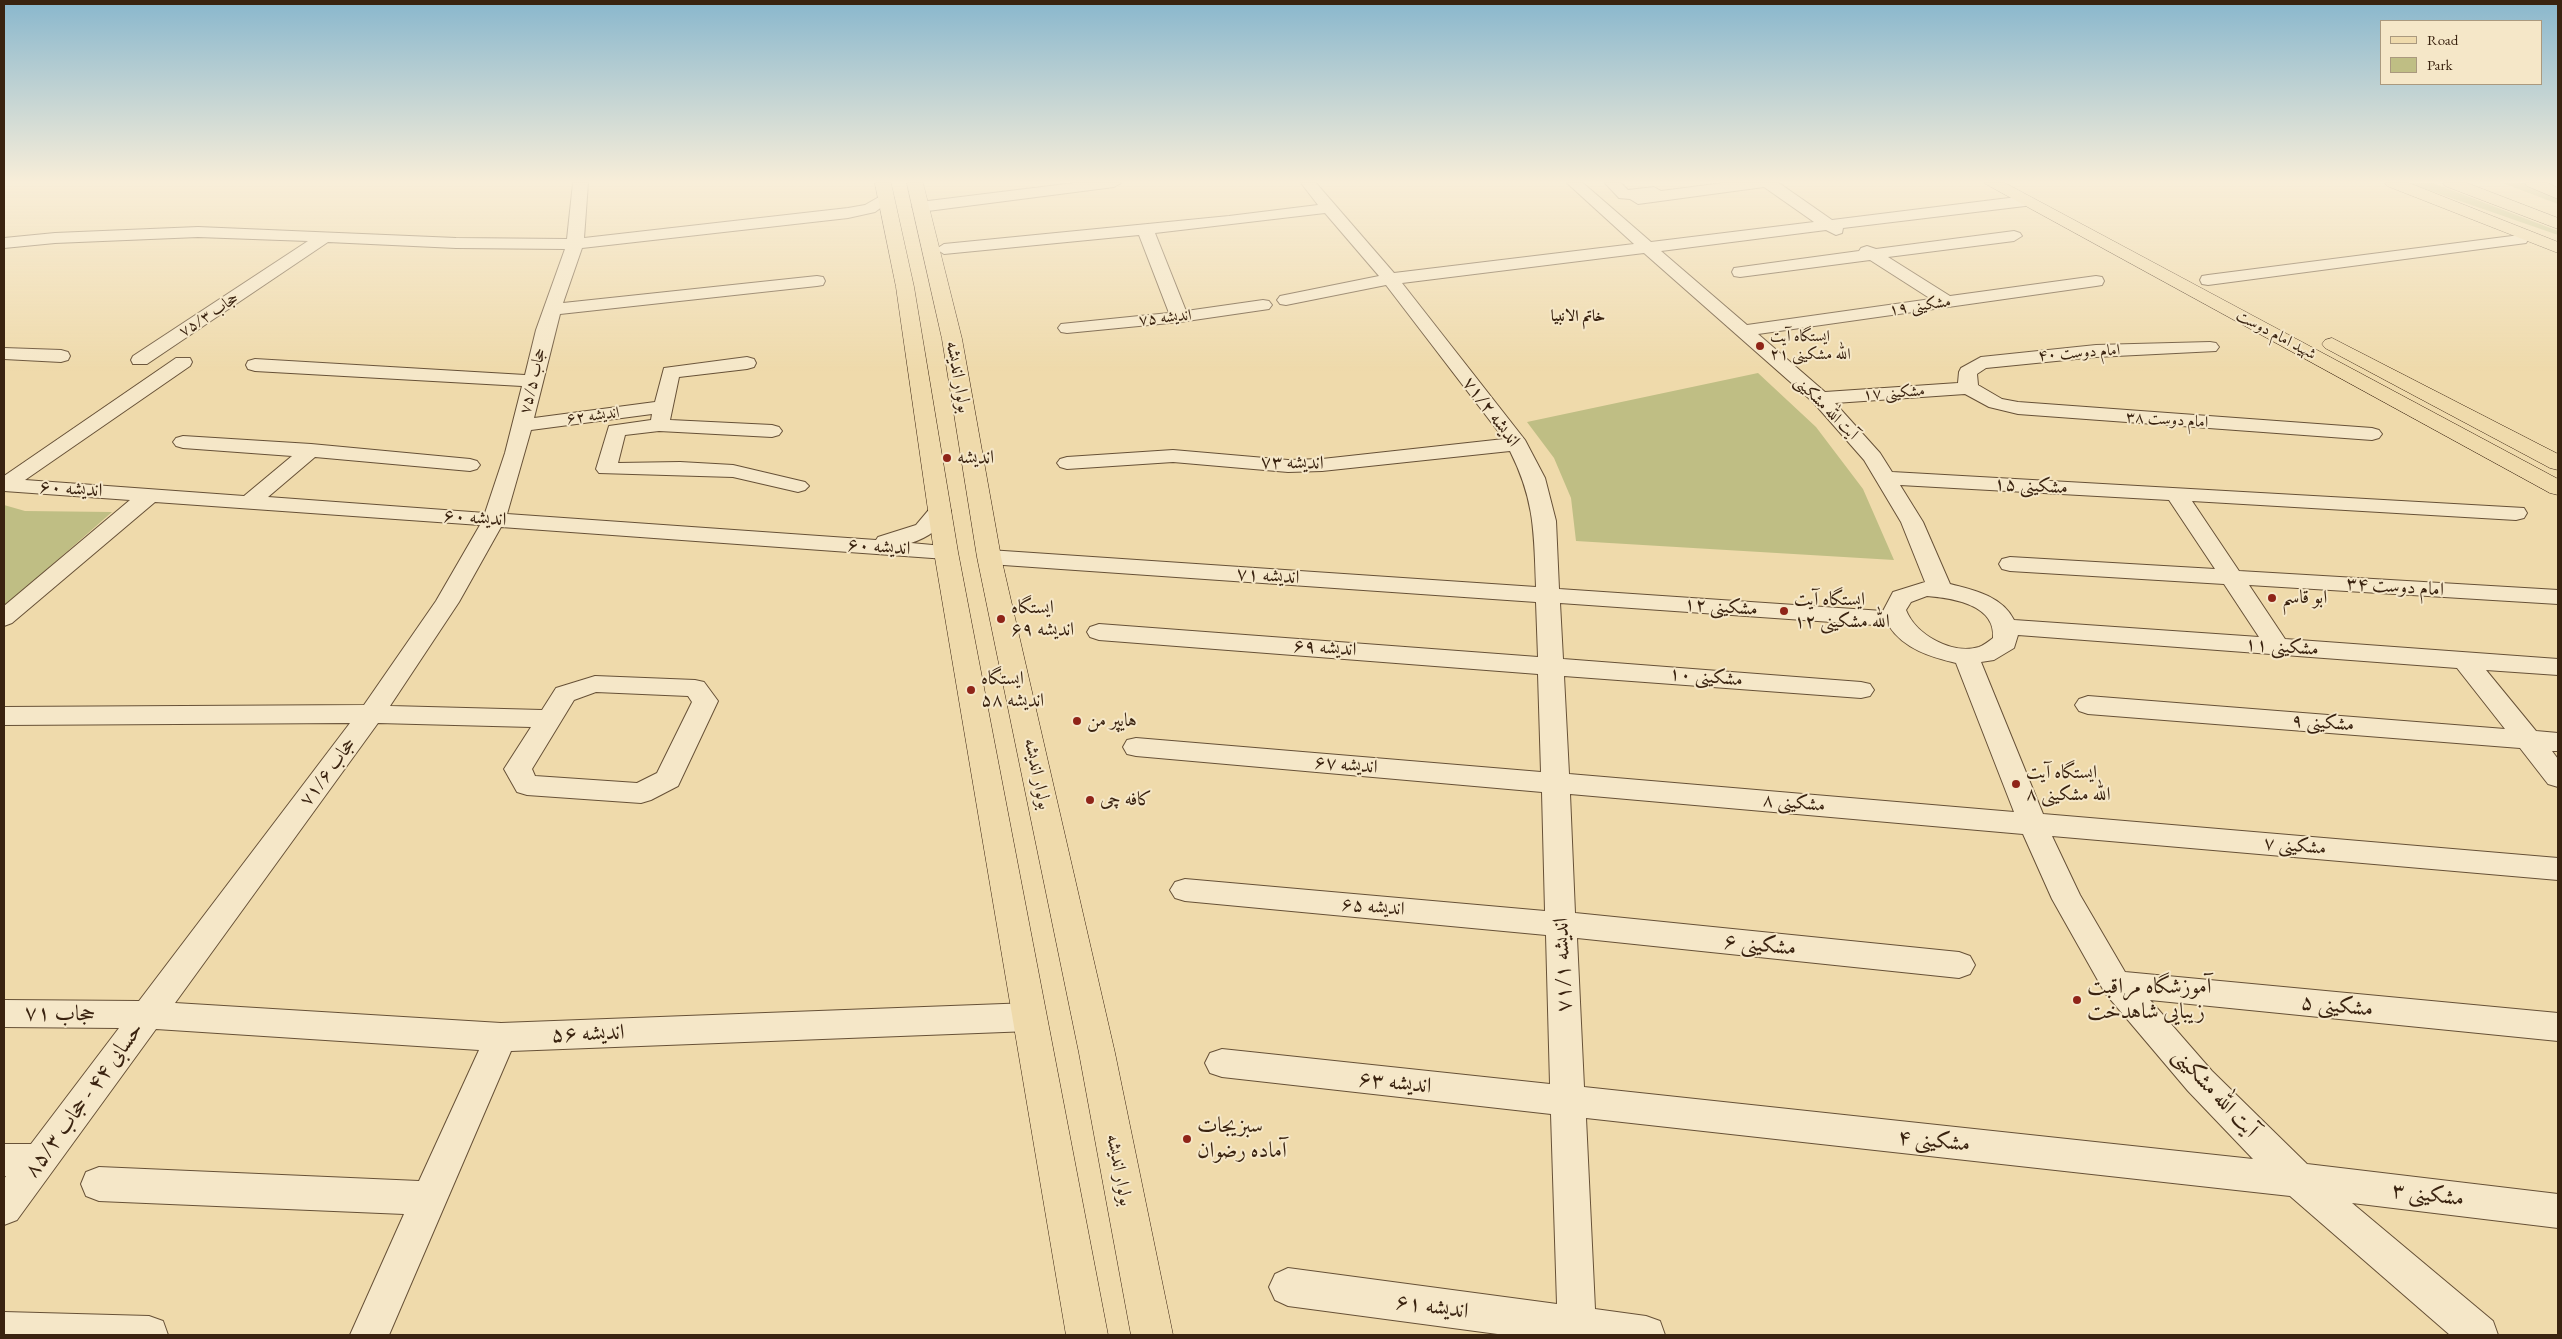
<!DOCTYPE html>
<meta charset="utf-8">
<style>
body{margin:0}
#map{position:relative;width:2562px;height:1339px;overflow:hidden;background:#efdaab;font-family:"EB Garamond",serif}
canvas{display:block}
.frame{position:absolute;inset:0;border:5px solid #3a2310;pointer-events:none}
.legend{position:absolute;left:2380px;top:20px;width:162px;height:65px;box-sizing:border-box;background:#f5e7c8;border:1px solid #aa997e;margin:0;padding:6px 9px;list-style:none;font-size:15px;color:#3a2310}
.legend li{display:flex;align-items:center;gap:10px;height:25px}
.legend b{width:25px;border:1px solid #aa997e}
</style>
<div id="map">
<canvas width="2562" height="1339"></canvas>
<div class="frame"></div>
<ul class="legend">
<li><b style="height:6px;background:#efdaab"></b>Road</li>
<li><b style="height:14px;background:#bfbe84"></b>Park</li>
</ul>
</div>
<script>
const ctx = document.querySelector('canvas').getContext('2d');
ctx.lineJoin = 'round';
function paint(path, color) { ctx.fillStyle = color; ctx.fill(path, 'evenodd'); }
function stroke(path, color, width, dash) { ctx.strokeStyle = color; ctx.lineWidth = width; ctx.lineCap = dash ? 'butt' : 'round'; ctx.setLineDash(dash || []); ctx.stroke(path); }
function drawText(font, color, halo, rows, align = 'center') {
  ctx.font = font + ' "EB Garamond",Amiri,serif'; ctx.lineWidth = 4; ctx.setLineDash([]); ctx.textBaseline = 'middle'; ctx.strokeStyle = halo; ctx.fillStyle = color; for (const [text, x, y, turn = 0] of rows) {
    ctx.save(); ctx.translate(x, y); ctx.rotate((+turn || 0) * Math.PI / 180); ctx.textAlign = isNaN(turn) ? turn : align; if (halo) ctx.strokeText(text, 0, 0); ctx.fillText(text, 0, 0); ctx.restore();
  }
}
paint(new Path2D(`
 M 2408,183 L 2433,183 L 2558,231 L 2558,235 Z
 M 2502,183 L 2522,183 L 2558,198 L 2558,204 Z
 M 1758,373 L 1816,427 L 1863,489 L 1894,560 L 1576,541 L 1571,498 L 1554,458 L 1527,422 Z
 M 4,505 L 25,511 L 112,512 L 4,607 Z`), '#bfbe84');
const minor = new Path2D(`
 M 573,183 L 588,183 L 584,238 L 848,208 L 865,205 L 886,193 L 894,198 L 875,212 L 848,218 L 582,248 L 563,303 L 817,276 L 823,277 L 825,281 L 823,285 L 817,286 L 560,314 L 534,418 L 655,402 L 664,368 L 747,357 L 754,359 L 756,363 L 754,367 L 747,369 L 679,377 L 670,420 L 772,425 L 779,427 L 782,431 L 779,435 L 772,437 L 659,431 L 625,435 L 618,463 L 680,462 L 733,465 L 805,482 L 809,486 L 805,490 L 798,492 L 733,477 L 599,473 L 596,469 L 609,426 L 651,420 L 652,414 L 531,430 L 507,514 L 876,540 L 878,537 L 916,525 L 932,506 L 940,504 L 948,506 L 951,511 C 940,528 930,537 911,543 L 954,547 L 957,552 L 954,557 L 946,559 L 501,527 L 459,602 L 390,706 L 542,710 L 556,688 L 595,676 L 695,680 L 704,682 L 718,701 L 678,786 L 651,800 L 641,803 L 527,795 L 517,792 L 504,769 L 531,727 L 378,723 L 175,1003 L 501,1023 L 1030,1003 L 1041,1007 L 1046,1017 L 1041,1027 L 1030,1031 L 511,1051 L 389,1335 L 350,1335 L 404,1214 L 99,1201 L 86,1196 L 81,1184 L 86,1172 L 99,1167 L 419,1181 L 479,1050 L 156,1029 L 17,1220 L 4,1225 L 4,1179 L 6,1176 L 4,1176 L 4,1144 L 31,1144 L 119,1028 L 4,1027 L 4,1000 L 139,1001 L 350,723 L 4,725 L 4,707 L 364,705 L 436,601 L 480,525 L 155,502 L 12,623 L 4,626 L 4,606 L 130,500 L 4,491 L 4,476 L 176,358 L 190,358 L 192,362 L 190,366 L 25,480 L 244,496 L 292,456 L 183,448 L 176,446 L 173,442 L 176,438 L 183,436 L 311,444 L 470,459 L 477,461 L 480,465 L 477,469 L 470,471 L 315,457 L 268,497 L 485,513 L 505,453 L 522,386 L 255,371 L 248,369 L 246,365 L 248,361 L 255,359 L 525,375 L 536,330 L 565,249 L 456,248 L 328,242 L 147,364 L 133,364 L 131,360 L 133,356 L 308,241 L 198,237 L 55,243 L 4,248 L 4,238 L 55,233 L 198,227 L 456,238 L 567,239 ZM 596,692 L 688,696 L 692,702 L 657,773 L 637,783 L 535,776 L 532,769 L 574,700 Z
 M 1074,183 L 1121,183 L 1114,187 L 920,212 L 912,207 L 920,202 Z
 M 1301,183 L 1316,183 L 1394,273 L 1634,244 L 1567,183 L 1583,183 L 1651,242 L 1814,222 L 1764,187 L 1638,204 L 1630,199 L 1619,198 L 1605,183 L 1621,183 L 1628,190 L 1654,187 L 1661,191 L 1723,183 L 1779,183 L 1832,220 L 2025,196 L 2030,198 L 2033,201 L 2030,204 L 2025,206 L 1843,228 L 1842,233 L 1836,235 L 1826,230 L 1661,251 L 1747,325 L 1931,299 L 1870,260 L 1740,277 L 1734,276 L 1732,272 L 1734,268 L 1859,251 L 1861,248 L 1867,246 L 1876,249 L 2014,231 L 2020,233 L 2022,236 L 2014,241 L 1888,257 L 1950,296 L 2096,276 L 2102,277 L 2104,281 L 2102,285 L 2096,286 L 1758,334 L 1825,392 L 1958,383 L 1959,372 L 1961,368 L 1981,357 L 2096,345 L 2210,342 L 2216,343 L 2219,347 L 2216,351 L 2096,357 L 1986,368 L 1977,374 L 1978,385 L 2002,399 L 2018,402 L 2372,428 L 2379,430 L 2382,434 L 2379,438 L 2372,440 L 2018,414 L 1989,407 L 1965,394 L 1835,403 L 1880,453 L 1892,472 L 2524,508 L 2527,513 L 2524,518 L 2516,520 L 2192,501 L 2239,571 L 2558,590 L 2558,604 L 2249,585 L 2285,639 L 2558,659 L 2558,675 L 2486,670 L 2536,731 L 2558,733 L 2558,751 L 2552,751 L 2558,759 L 2558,787 L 2548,784 L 2520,748 L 2088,714 L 2079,711 L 2075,705 L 2079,699 L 2088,696 L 2505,729 L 2457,668 L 2018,635 L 2014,648 L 1994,660 L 1981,662 L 2043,814 L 2558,858 L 2558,880 L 2052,836 L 2080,895 L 2125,972 L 2558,1013 L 2558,1041 L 2150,1000 L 2212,1071 L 2307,1164 L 2558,1194 L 2558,1228 L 2352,1203 L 2493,1321 L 2498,1335 L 2450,1335 L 2290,1196 L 1586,1118 L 1595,1309 L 1646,1316 L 1660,1321 L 1665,1335 L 1505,1335 L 1288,1306 L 1275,1300 L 1269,1287 L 1275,1274 L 1288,1268 L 1557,1304 L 1551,1114 L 1222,1077 L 1210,1073 L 1205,1063 L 1210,1053 L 1222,1049 L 1550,1084 L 1546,935 L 1185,901 L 1175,898 L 1170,890 L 1175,882 L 1185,879 L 1545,911 L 1542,792 L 1136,756 L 1127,754 L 1123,747 L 1127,740 L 1136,738 L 1541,772 L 1538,674 L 1099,640 L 1090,637 L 1087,632 L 1090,627 L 1099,624 L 1538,657 L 1536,602 L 989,564 L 981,562 L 978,557 L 981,552 L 989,550 L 1536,587 C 1534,533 1535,501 1510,451 L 1322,471 L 1288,472 L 1173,462 L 1067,469 L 1060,467 L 1057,463 L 1060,459 L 1067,457 L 1173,450 L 1288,460 L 1322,459 L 1504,439 L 1386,285 L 1286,305 L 1280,304 L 1277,300 L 1280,296 L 1379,276 L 1325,213 L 1155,233 L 1186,311 L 1263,300 L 1269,301 L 1272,305 L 1269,309 L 1180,322 L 1067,333 L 1061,332 L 1058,328 L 1061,324 L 1169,313 L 1139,235 L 944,254 L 936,249 L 944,244 L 1229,216 L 1318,205 ZM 1644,253 L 1813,402 L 1864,460 L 1901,522 L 1925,582 L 1893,592 L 1883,611 L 1559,589 L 1556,521 L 1545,478 L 1525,440 L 1402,283 ZM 1900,485 L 2169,500 L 2215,569 L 2010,557 L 2002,559 L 1999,564 L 2002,569 L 2010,571 L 2224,584 L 2259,637 L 2014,620 C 2002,596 1974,590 1950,584 L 1923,522 ZM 1927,596 C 1953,598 1996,605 1993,638 C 1989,641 1984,645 1979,647 C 1952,655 1916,635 1906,610 L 1911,602 ZM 1560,603 L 1889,626 C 1904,649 1931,657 1956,663 L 2014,812 L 1569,774 L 1564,676 L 1861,698 L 1870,696 L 1874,690 L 1870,684 L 1861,682 L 1563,659 ZM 1570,794 L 2023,834 L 2052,899 L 2105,993 L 2188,1091 L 2253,1159 L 1584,1087 L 1577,938 L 1959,978 L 1970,974 L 1975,965 L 1970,956 L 1959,952 L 1575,913 Z
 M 2520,235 L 2526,237 L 2528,240 L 2526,243 L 2208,285 L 2202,284 L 2200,280 L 2202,276 L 2208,275 Z
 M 4,348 L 61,350 L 68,352 L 70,356 L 68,360 L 61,362 L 4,359 Z
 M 4,1312 L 149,1316 L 163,1321 L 168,1335 L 4,1335 Z`);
const major = new Path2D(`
 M 875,183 L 891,183 L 914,287 L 958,552 L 1108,1335 L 1066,1335 L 934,552 L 896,287 Z
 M 907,183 L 923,183 L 962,339 L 1001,557 L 1115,1053 L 1173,1335 L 1131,1335 L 1079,1053 L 977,557 L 942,339 Z
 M 1984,183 L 2005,183 L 2558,479 L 2558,495 L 2550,493 Z
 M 2332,338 L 2558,454 L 2558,470 L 2550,468 L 2325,348 L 2322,344 L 2325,340 Z`);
const highway = new Path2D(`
 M 2385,183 L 2409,183 L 2558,242 L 2558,253 L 2387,186 Z
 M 2443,183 L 2467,183 L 2558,218 L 2558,229 L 2445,186 Z
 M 2525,183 L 2548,183 L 2558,188 L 2558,199 L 2527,186 Z`);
stroke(minor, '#675137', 2);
stroke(major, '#3a2310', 1);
stroke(highway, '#3a2310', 1);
paint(minor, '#f5e7c8');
paint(major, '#efdaab');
paint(highway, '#efdaab');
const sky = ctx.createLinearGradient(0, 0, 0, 371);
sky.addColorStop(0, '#89b7cd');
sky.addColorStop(0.49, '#f8eed9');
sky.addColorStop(1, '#f8eed900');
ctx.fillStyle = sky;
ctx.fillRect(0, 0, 2562, 371);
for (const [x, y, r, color] of [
 [1760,346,5,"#8f2418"],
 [947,458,5,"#8f2418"],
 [2272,598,5,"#8f2418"],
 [1784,611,5,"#8f2418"],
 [1001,619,5,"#8f2418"],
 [971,690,5,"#8f2418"],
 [1077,721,5,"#8f2418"],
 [2016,784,5,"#8f2418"],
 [1090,800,5,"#8f2418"],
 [2077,1000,5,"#8f2418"],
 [1187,1139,5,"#8f2418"]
]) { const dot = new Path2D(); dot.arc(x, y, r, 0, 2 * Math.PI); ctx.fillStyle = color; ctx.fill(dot); stroke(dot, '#f5e7c8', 2); }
drawText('16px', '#3a2310', '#f5e7c8', [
 ["مشکینی ۱۹",1920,306,-8],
 ["حجاب ۷۵/۳",209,315,-33],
 ["اندیشه ۷۵",1165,318,-6],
 ["شهید امام دوست",2276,335,28],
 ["امام دوست ۴۰",2079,353,-4],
 ["حجاب ۷۵/۵",533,381,-76],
 ["مشکینی ۱۷",1894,393,-4],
 ["آیت الله مشکینی",1826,408,45],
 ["اندیشه ۶۲",593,416,-7],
 ["امام دوست ۳۸",2167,420,4]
]);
drawText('bold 16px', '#3a2310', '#f5e7c8', [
 ["خاتم الانبیا",1578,317]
]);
drawText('16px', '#3a2310', '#f5e7c8', [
 ["ایستگاه آیت",1770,337],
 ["الله مشکینی ۲۱",1770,355]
], 'left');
drawText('19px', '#3a2310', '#f5e7c8', [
 ["بولوار اندیشه",958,377,80],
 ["اندیشه ۷۱/۲",1491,412,53],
 ["اندیشه ۷۳",1292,463,1],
 ["مشکینی ۱۵",2031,486,3],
 ["اندیشه ۶۰",71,489,4],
 ["اندیشه ۶۰",475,518,4],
 ["اندیشه ۶۰",879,547,4],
 ["اندیشه ۷۱",1268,576,4],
 ["امام دوست ۳۴",2395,587,4],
 ["مشکینی ۱۲",1721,607,4],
 ["مشکینی ۱۱",2282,647,4],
 ["اندیشه ۶۹",1325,648,4],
 ["مشکینی ۱۰",1706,677,5],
 ["مشکینی ۹",2323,723,4],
 ["اندیشه ۶۷",1346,765,5],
 ["حجاب ۷۱/۶",328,772,-53],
 ["بولوار اندیشه",1037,774,78],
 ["مشکینی ۸",1794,803,5],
 ["مشکینی ۷",2295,846,5],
 ["اندیشه ۶۵",1373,907,5],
 ["بولوار اندیشه",1119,1170,79]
]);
drawText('19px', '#3a2310', '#f5e7c8', [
 ["اندیشه",957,458],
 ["ابو قاسم",2282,598],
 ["ایستگاه آیت",1794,600],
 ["الله مشکینی ۱۲",1794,622],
 ["ایستگاه",1011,608],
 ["اندیشه ۶۹",1011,630],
 ["ایستگاه",981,679],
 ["اندیشه ۵۸",981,701],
 ["هایپر من",1087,721],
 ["ایستگاه آیت",2026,773],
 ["الله مشکینی ۸",2026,795],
 ["کافه چی",1100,800]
], 'left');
drawText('22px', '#3a2310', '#f5e7c8', [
 ["مشکینی ۶",1760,945,6],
 ["اندیشه ۷۱/۱",1563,965,-92],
 ["مشکینی ۵",2337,1006,6],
 ["حجاب ۷۱",60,1014,1],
 ["اندیشه ۵۶",588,1034,-2],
 ["اندیشه ۶۳",1395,1083,6],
 ["آیت الله مشکینی",2215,1093,47],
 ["حسابی ۴۴ - حجاب ۸۵/۳",84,1100,-54],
 ["مشکینی ۴",1934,1141,6],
 ["مشکینی ۳",2428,1195,7],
 ["اندیشه ۶۱",1432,1307,8]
]);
drawText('22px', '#3a2310', '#f5e7c8', [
 ["آموزشگاه مراقبت",2087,987],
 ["زیبایی شاهدخت",2087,1012],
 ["سبزیجات",1197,1126],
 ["آماده رضوان",1197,1151]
], 'left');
</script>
